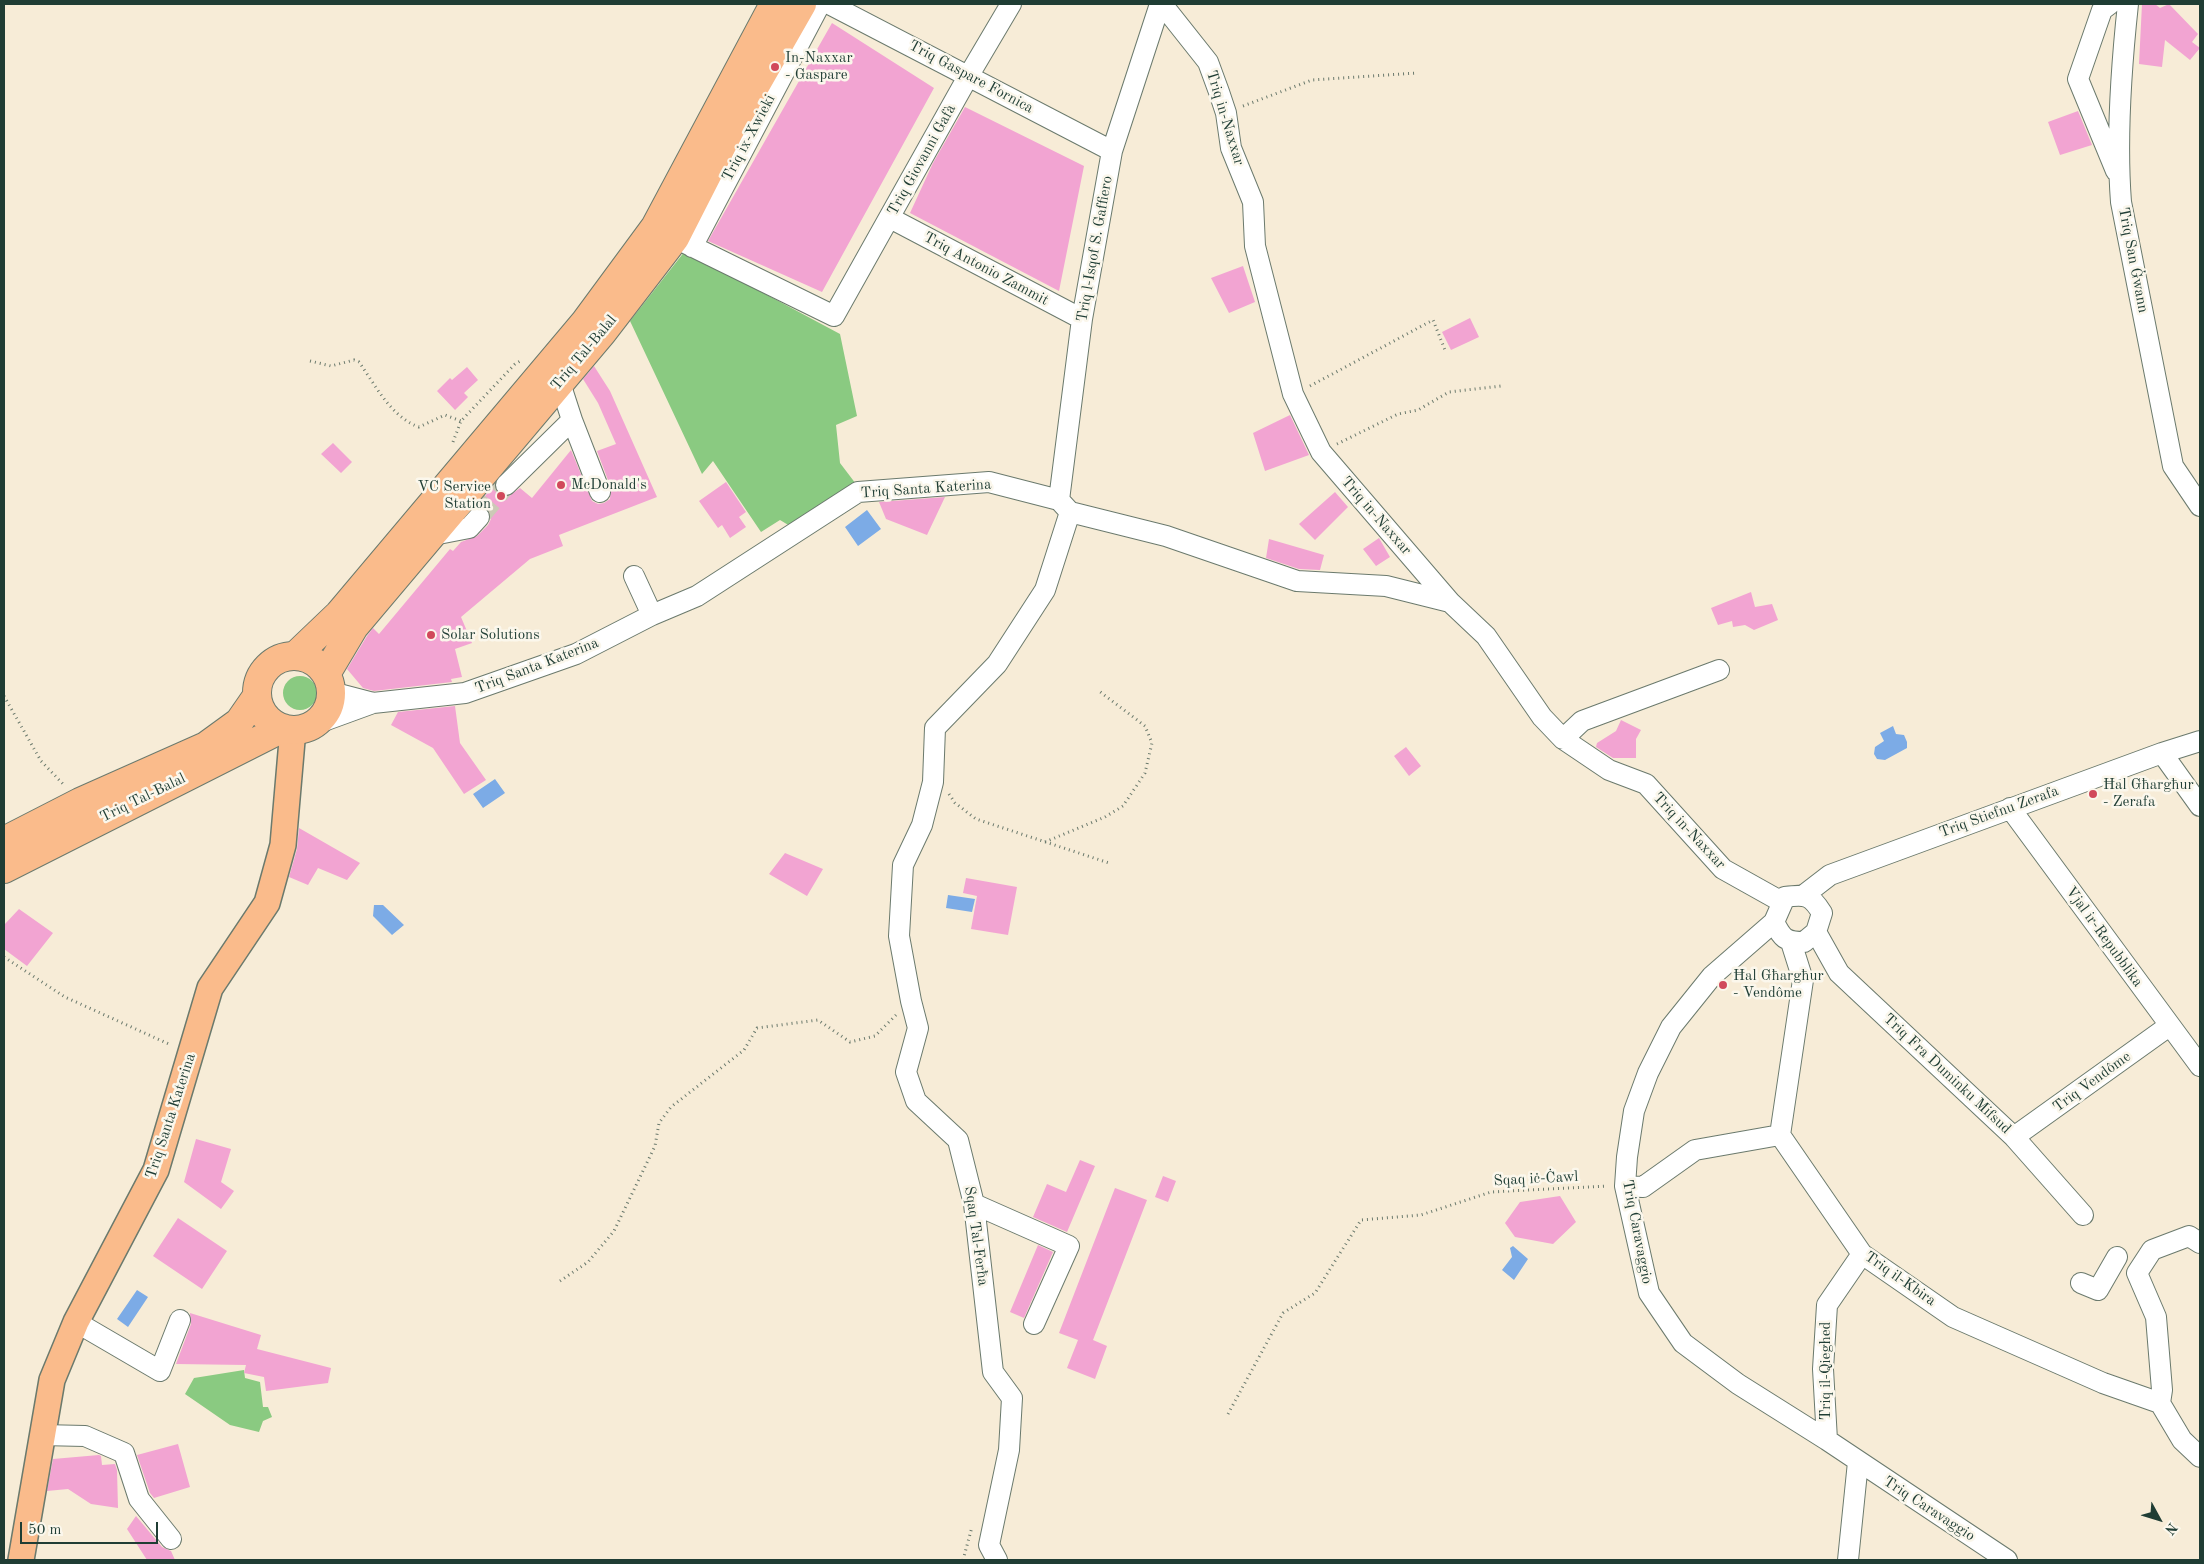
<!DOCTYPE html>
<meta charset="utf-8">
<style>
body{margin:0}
#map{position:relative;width:2204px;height:1564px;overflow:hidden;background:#f7ecd7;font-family:"Old Standard TT",serif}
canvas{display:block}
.frame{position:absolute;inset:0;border:5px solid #1f3d34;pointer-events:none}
.north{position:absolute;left:2134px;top:1494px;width:50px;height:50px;-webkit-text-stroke:4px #fbf7ec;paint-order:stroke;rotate:129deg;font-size:14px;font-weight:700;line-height:20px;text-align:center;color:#1f3d34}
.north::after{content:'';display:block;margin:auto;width:18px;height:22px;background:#1f3d34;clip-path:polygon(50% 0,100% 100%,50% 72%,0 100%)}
.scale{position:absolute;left:20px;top:1522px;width:138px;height:22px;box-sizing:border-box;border:2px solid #1f3d34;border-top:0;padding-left:6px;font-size:15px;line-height:18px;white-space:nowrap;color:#1f3d34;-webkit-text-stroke:4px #fbf7ec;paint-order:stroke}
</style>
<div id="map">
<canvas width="2204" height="1564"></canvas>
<div class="frame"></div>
<div class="north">N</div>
<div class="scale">50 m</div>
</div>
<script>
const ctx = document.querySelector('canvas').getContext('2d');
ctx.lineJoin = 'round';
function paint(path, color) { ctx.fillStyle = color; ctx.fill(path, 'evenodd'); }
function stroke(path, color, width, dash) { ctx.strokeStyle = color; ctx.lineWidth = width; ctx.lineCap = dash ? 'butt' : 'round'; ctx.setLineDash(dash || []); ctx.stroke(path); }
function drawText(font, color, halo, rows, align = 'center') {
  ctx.font = font + ' "Old Standard TT",serif'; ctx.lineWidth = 5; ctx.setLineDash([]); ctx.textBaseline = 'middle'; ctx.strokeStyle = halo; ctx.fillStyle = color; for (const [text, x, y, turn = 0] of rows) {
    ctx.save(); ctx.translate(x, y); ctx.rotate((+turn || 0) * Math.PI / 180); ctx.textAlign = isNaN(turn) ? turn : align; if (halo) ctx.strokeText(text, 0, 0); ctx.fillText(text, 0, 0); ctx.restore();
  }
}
paint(new Path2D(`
 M 685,251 L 840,334 L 857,416 L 836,425 L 840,463 L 856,484 L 790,526 L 780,520 L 761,532 L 713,461 L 702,474 L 630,321 Z
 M283 693a17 17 0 1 1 34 0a17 17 0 1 1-34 0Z
 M 244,1370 L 245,1378 L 260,1382 L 263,1407 L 268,1407 L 272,1417 L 263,1421 L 259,1432 L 230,1425 L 185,1394 L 194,1378 Z`), '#8aca81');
paint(new Path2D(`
 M 867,510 L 881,529 L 858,546 L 845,527 Z
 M 1893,726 L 1896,734 L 1904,735 L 1907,742 L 1907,748 L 1885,760 L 1877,759 L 1874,754 L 1875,747 L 1884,741 L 1880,733 Z
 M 495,779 L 505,793 L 483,808 L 473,794 Z
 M 948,895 L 975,899 L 972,912 L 946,908 Z
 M 374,905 L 383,905 L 404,925 L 392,935 L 373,916 Z
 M 1513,1246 L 1528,1259 L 1514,1280 L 1502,1270 L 1512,1257 L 1510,1248 Z
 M 137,1290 L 148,1297 L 128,1327 L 117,1319 Z`), '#7cabe6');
paint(new Path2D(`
 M 2142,4 L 2155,4 L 2160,8 L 2169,4 L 2198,34 L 2192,42 L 2200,48 L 2190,60 L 2165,40 L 2162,67 L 2139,64 Z
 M 832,23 L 934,88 L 822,292 L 708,241 Z
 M 965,107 L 1084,166 L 1059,291 L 910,213 L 933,163 Z
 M 2078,111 L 2092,145 L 2060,155 L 2048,122 Z
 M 1243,266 L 1255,302 L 1229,313 L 1211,278 Z
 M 1470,318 L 1479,337 L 1451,350 L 1442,332 Z
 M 594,366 L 610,391 L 657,497 L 559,535 L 563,546 L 530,559 L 461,617 L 472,643 L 455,649 L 462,677 L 451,679 L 452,682 L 374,691 L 363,688 L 347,669 L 367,636 L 373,628 L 379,634 L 450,549 L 453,551 L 461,542 L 477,536 L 488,525 L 491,519 L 490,513 L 487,508 L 477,506 L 494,485 L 497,493 L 502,496 L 509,496 L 520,488 L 532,498 L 571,450 L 592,501 L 598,504 L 604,503 L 610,499 L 611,488 L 597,451 L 616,444 L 598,403 L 583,379 Z
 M 467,367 L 478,380 L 464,393 L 468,397 L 455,410 L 437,391 L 450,378 L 452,380 Z
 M 1290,415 L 1309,455 L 1265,471 L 1253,433 Z
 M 333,443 L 352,462 L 341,473 L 321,454 Z
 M 726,482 L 746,512 L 739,517 L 746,527 L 730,538 L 722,525 L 718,528 L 699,501 Z
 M 1335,492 L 1348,507 L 1315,540 L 1299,524 Z
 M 945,497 L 927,535 L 886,519 L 879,502 Z
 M 1379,538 L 1390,557 L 1376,566 L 1363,549 Z
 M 1269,539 L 1324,555 L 1320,570 L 1299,569 L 1266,558 Z
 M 1751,592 L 1755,607 L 1772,604 L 1778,620 L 1754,630 L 1745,625 L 1733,627 L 1732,621 L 1718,625 L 1711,608 Z
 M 455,706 L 460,743 L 486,780 L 464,794 L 433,748 L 391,725 L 398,712 Z
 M 1621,720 L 1641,730 L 1636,739 L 1636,758 L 1613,758 L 1596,747 L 1597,743 L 1616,731 Z
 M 1406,747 L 1421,766 L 1409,776 L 1394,756 Z
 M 299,828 L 360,863 L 347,880 L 318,868 L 308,885 L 289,877 L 297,849 Z
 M 785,853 L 823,869 L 807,896 L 769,874 Z
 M 966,878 L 1017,887 L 1008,935 L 971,929 L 977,896 L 963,893 Z
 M 19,909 L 53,933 L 27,966 L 4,949 L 4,925 Z
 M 196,1139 L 231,1149 L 221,1182 L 234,1191 L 221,1209 L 184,1182 Z
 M 1080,1160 L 1095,1166 L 1067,1232 L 1033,1217 L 1047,1184 L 1066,1192 Z
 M 1163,1176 L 1176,1181 L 1168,1202 L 1155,1197 Z
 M 1115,1188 L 1147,1200 L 1093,1340 L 1107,1346 L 1095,1379 L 1067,1368 L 1078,1340 L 1059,1333 Z
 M 1560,1196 L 1576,1222 L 1553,1244 L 1515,1237 L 1505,1223 L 1520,1202 Z
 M 178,1218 L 227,1251 L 202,1289 L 153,1256 Z
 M 1038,1245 L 1053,1252 L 1024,1318 L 1010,1312 Z
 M 190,1313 L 261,1335 L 257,1349 L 331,1368 L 328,1383 L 266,1391 L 264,1377 L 244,1373 L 246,1365 L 176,1364 L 191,1324 Z
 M 178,1444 L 190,1487 L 154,1498 L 150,1493 L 137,1455 Z
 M 99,1455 L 101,1456 L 102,1465 L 115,1464 L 117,1470 L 118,1508 L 91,1504 L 68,1489 L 47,1491 L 53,1459 Z
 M 136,1516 L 162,1547 L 171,1551 L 175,1560 L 147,1560 L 127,1529 Z`), '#f2a4d2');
stroke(new Path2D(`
 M 479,517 L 506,485`), '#ccc9b6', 20, [20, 10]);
const minor = new Path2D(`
 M 829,4 L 1112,151
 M 1162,4 L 1208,62 L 1219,92 L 1226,113 L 1231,148 L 1253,202 L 1255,246 L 1293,394 L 1321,452 L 1450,602 L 1486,636 L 1542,717 L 1563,739 L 1609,770 L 1646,784 L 1723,869 L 1782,902
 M 2110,4 L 2102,10 L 2078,79 L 2116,171
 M 2128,4 C 2121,69 2116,137 2121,202 L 2173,466 L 2200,506
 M 890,218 L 1082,319
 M 675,238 L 834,316 L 969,75 L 1011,4
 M 692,247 L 820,4
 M 572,420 L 600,492
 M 506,485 L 572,420 L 560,383
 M 1059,500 L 1082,319 L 1112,151 L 1160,4
 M 428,536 L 469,528 L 479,517
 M 634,576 L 652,615
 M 331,692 L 373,703
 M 310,726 L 373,703 L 465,693 L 576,654 L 652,615 L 697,596 L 858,492 L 989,482 L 1059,500 L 1070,512 L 1166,536 L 1297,581 L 1386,586 L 1450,602
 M 1563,739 L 1582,721 L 1719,670
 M 2162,753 L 2200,806
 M 2010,808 L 2200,1066
 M 1804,895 L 1830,875 L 2162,753 L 2200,741
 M 1774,922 C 1782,938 1785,942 1804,942 L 1816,932 L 1822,913 C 1811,895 1806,894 1785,897 L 1774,922 L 1712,976 L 1671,1027 L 1648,1073 L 1634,1111 L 1627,1157 L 1625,1186 L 1649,1293 L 1683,1343 L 1738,1384 L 1827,1440 L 2007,1560
 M 1816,932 L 1839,973 L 2014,1137 L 2083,1215
 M 1791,942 L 1803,980 L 1780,1135 L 1862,1254 L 1953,1317 L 2103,1383 L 2160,1403 L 2182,1440 L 2200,1457
 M 2014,1137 L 2169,1026
 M 1625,1186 L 1643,1187 L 1695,1150 L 1780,1135
 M 974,1204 L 1069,1246 L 1034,1324
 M 2081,1283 L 2098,1290 L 2117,1257
 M 76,1322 L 160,1371 L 180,1320
 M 2160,1403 L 2162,1390 L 2156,1317 L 2137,1273 L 2152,1250 L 2189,1236 L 2200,1243
 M 41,1435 L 85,1436 L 124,1453 L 139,1499 L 171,1539
 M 1827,1440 L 1823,1369 L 1827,1305 L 1862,1254
 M 997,1560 L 989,1545 L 1009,1450 L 1012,1398 L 993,1372 L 974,1204 L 958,1140 L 916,1101 L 906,1072 L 918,1028 L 911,1001 L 899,936 L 903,865 L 922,825 L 933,782 L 935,728 L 997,664 L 1045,590 L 1070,512
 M 1848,1560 L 1858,1462`);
const major = new Path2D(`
 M 21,1560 L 52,1380 L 76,1322 L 156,1170 L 210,988 L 267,903 L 283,845 L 293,729`);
const highway = new Path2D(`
 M 295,656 L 339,614 L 585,322 L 655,227 L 774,4
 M257 693a37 37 0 1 1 74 0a37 37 0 1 1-74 0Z
 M 326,674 L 354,627 L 602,333 L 675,238 L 730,130 L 802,4
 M 4,841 L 80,802 L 206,746 L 239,722 L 257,696
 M 4,869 L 283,728`);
stroke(minor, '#6b7a6d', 22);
stroke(major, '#6b7a6d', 28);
stroke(highway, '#6b7a6d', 30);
stroke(new Path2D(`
 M 1243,106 L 1312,80 L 1417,73
 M 310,361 L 331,366 L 354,360 L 359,362 C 376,386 391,417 419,427 L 445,415 L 461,421
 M 1310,386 L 1433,320 L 1445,350
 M 453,442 L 461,421 L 515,364 L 522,360
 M 1337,444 L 1398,414 L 1418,410 L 1449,392 L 1501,386
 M 4,696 L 41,761 L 64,785
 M 949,794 L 955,803 L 976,819 L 1109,863
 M 1045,842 L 1105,817 L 1123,806 L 1145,773 L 1152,743 L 1145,726 L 1099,691
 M 4,957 L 65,997 L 171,1045
 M 560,1281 L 588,1262 L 614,1231 L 655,1146 L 659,1123 L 671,1107 L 744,1050 L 757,1028 L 818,1020 L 850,1042 L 875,1036 L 896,1015
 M 1228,1414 L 1283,1313 L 1315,1293 L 1361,1220 L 1421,1215 L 1491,1192 L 1607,1186
 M 963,1560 L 972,1527`), '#6b7a6d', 3, [1, 4]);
stroke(minor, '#fff', 20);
stroke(major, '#fabb8b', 25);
stroke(highway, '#fabb8b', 28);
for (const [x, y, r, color] of [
 [775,67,5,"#d1495b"],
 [561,485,5,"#d1495b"],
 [501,496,5,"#d1495b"],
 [431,635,5,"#d1495b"],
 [2093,794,5,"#d1495b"],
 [1723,985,5,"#d1495b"]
]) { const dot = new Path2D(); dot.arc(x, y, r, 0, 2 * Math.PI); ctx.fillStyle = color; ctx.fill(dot); stroke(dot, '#fbf7ec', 2); }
drawText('15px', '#1f3d34', '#fbf7ec', [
 ["In-Naxxar",785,58],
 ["- Gaspare",785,75],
 ["McDonald's",571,485],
 ["VC Service",491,487,"right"],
 ["Station",491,504,"right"],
 ["Solar Solutions",441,635],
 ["Ħal Għargħur",2103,785],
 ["- Zerafa",2103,802],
 ["Ħal Għargħur",1733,976],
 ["- Vendôme",1733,993]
], 'left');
drawText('15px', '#1f3d34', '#fbf7ec', [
 ["Triq Gaspare Fornica",971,77,28],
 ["Triq in-Naxxar",1225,118,73],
 ["Triq ix-Xwieki",749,138,-62],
 ["Triq Giovanni Gafà",922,160,-61],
 ["Triq l-Isqof S. Gaffiero",1095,249,-80],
 ["Triq San Ġwann",2133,260,79],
 ["Triq Antonio Zammit",986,269,28],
 ["Triq Tal-Balal",584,353,-50],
 ["Triq Santa Katerina",926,489,-4],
 ["Triq in-Naxxar",1376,516,49],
 ["Triq Santa Katerina",537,666,-21],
 ["Triq Tal-Balal",143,798,-26],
 ["Triq Stiefnu Zerafa",1999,812,-20],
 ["Triq in-Naxxar",1689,831,47],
 ["Vjal ir-Repubblika",2104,937,54],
 ["Triq Fra Duminku Mifsud",1947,1074,43],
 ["Triq Vendôme",2092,1082,-36],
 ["Triq Santa Katerina",171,1116,-72],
 ["Sqaq iċ-Ċawl",1536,1179,-3],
 ["Triq Caravaggio",1637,1232,79],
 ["Sqaq Tal-Ferħa",976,1236,82],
 ["Triq il-Kbira",1900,1279,35],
 ["Triq il-Qieghed",1826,1371,-90],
 ["Triq Caravaggio",1929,1509,33]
]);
</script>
